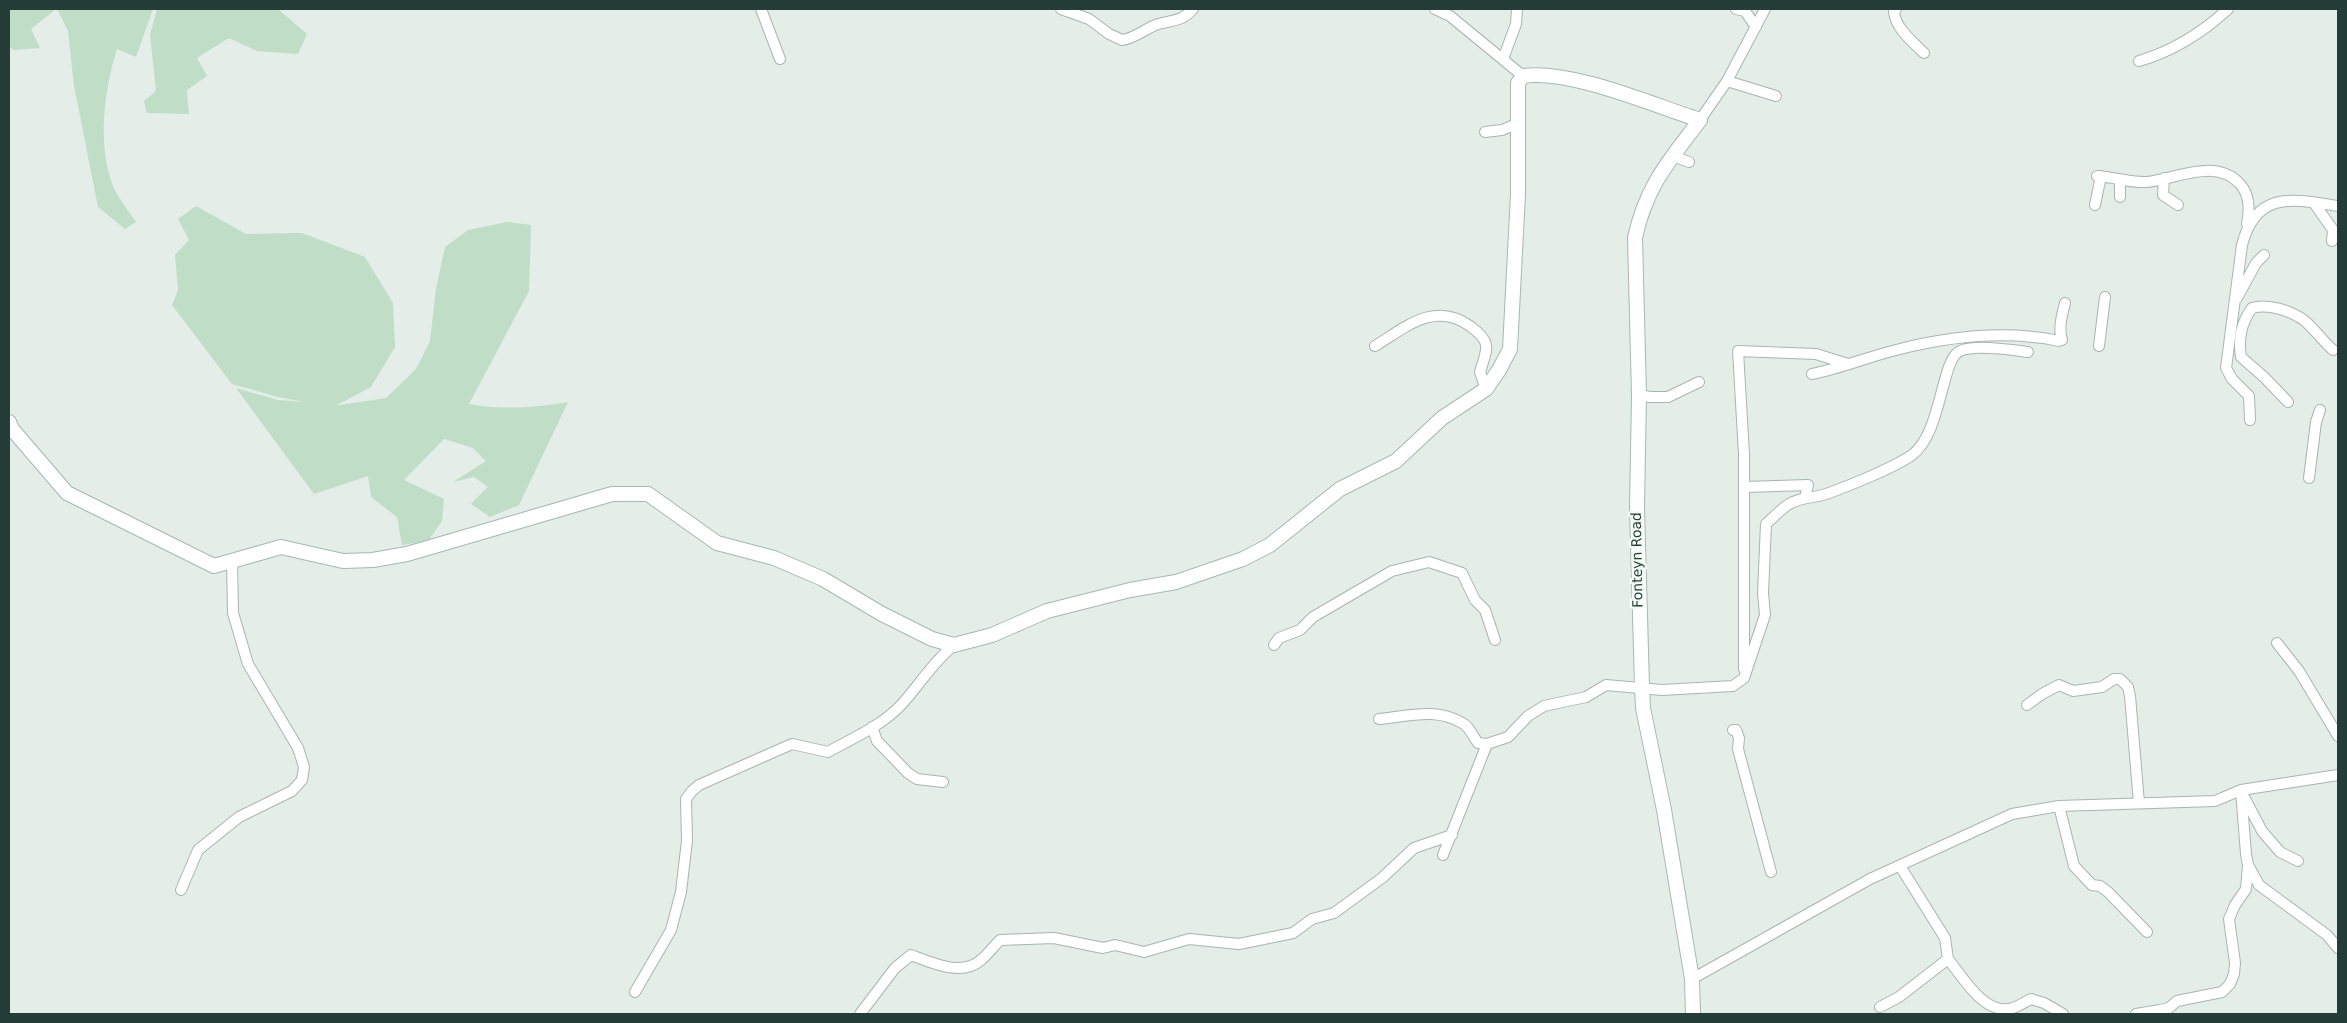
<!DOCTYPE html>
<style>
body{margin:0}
#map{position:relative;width:2347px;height:1023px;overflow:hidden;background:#e5ede9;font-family:"DejaVu Sans",sans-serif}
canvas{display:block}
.frame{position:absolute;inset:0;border:10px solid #243e37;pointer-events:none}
</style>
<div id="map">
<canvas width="2347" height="1023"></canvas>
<div class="frame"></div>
</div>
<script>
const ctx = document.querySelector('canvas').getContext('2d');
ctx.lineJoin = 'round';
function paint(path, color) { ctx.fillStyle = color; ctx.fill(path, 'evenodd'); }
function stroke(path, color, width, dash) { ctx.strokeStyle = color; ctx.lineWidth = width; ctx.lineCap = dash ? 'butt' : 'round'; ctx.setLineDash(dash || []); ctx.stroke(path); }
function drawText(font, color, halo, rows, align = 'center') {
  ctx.font = font + ' "DejaVu Sans",sans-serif'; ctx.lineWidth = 5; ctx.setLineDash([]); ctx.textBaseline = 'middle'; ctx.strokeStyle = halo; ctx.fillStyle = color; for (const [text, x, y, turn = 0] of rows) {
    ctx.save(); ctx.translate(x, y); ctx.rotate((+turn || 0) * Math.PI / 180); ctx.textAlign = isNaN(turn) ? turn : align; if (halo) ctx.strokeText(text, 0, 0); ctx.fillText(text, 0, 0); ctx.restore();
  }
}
paint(new Path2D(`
 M 9,9 L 56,9 L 31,29 L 40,48 L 13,50 L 9,46 Z
 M 57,9 L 153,9 L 136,57 L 117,49 C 104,91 97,144 113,186 C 118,198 128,210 136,222 L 125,229 L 98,207 L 74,86 L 68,31 Z
 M 157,9 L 278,9 L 307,34 L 298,54 L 257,51 L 229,38 L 197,58 L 207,76 L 187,90 L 189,114 L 147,113 L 144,101 L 156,91 L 150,35 Z
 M 196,206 L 246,234 L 302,233 L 365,257 L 393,303 L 395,347 L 371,387 L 337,405 L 340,405 L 386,398 L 416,369 L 430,341 L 436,289 L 445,247 L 468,230 L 507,222 L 531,225 L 529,291 L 469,404 C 501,410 536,408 568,402 L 519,505 L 490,517 L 471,504 L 488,487 L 474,477 L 453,482 L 486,461 L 473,448 L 444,439 L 404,480 L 444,499 L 442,521 L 428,541 L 402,545 L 397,517 L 371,497 L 368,476 L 314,494 L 236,388 L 278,400 L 305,402 L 278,397 L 232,384 L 172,305 L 178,290 L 175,255 L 189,240 L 178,219 Z`), '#bfddc7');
const street = new Path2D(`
 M 761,9 L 780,59
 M 1061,9 L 1089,19 L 1109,34 L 1122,40 C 1136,38 1146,28 1158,24 C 1173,20 1183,21 1193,9
 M 1435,9 L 1450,16 L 1523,76
 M 1736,9 L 1745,11 L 1756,27
 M 1896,9 L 1894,12 C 1896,29 1912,41 1924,53
 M 1503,59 L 1516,24 L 1517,9
 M 2139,61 C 2173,51 2202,33 2228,9
 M 1727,81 L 1776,96
 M 1700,120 L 1727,81 L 1765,9
 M 1485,132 L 1502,130 L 1519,123
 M 1673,156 L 1689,162
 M 2097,176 C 2114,177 2130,183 2147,182 C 2176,179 2216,157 2240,184 C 2250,195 2250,209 2247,224
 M 2164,178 L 2163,195 L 2178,205
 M 2120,180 L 2120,197
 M 2314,203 L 2333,230 L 2332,241
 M 2095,205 L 2101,176
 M 2237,298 L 2256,263 L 2264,255
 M 2062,340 C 2058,327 2062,316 2065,303
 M 1375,346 C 1406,327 1434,301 1470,326 C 1493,343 1487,348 1480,372 L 1486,389
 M 2099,346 L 2105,297
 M 1812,374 C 1842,368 1870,356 1900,349 C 1952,336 2006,330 2059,341
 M 1639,395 L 1650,397 L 1668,397 L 1699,382
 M 2288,402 L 2264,377 L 2241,357 C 2238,339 2241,323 2252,308 C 2268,303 2292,311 2305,321 C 2315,330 2323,341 2333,350
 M 2250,420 L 2249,396 L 2232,379 L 2226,368 L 2242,245 C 2256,190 2293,199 2338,206
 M 2309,478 L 2316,422 L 2320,410
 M 1745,487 L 1808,485 L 1805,498
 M 2277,643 L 2299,671 L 2338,736
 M 1274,645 L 1279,638 L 1300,630 L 1313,617 L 1392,571 L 1429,562 L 1462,573 L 1475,600 L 1485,610 L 1495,640
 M 1744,669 L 1744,454 L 1738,351 L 1816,354 L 1848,364
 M 2027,705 L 2042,694 L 2059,685 L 2073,691 L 2102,687 L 2114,679 L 2120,679 L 2128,687 L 2130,696 L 2139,803
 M 1379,719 C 1410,716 1437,707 1464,724 C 1470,728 1474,738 1478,743 L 1487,744 L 1508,737 L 1528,716 L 1544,706 L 1586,697 L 1606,685 L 1662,690 L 1733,686 L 1744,678 L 1765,615 L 1763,593 L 1766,524 C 1773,518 1781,509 1789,504 C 1801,497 1816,498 1829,493 C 1851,485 1893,468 1912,455 C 1942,433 1941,359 1960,351 C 1975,344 2012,350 2028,352
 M 872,727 L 877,741 L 908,773 L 917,779 L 943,782
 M 1733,730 L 1736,730 L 1739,738 L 1738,749 L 1771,872
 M 2241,790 L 2246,854 L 2248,865 L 2259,885 L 2327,935 L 2338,948
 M 2242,793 L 2262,831 L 2280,852 L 2298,861
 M 2059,806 L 2074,866 L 2092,885 L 2100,886 L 2108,892 L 2147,932
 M 1443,855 L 1487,744
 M 181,890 L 198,850 L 239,817 L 292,791 L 302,780 L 304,767 L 298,748 L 248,664 L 233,613 L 232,560
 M 1948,959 C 1963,977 1985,1017 2013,1008 C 2019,1006 2025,1002 2031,999 L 2044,1003 L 2063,1014
 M 1692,979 L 1870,879 L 2012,814 L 2059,806 L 2215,801 L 2241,790 L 2338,775
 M 635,992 L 671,930 L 681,892 L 684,866 L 687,841 L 686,799 L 692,791 L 699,785 L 792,744 L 828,752 C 853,738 883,725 902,704 C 920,684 933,662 954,645
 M 1880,1007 L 1899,997 L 1948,959 L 1945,938 L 1900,866
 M 860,1014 L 895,968 L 911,955 C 932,963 962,977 981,960 C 988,954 994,946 1000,940 L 1054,938 L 1103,948 L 1115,945 L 1144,952 L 1189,939 L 1239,944 L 1293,933 L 1312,919 L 1334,913 L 1382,878 L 1414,848 L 1452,835
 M 2136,1014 L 2160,1010 L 2169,1008 L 2177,1001 L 2222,992 L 2230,984 L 2234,974 L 2235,963 L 2229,919 L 2235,905 L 2246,889 L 2248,865`);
const secondary = new Path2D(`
 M 9,422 L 12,429 L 67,493 L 214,566 L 281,547 L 343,561 L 373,560 L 407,554 L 612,494 L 648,494 L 717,543 L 774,558 L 823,579 L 882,614 L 932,639 L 954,645 L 992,635 L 1047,611 L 1130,590 L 1176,582 L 1243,559 L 1270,545 L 1340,489 L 1396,461 L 1442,418 L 1486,389 L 1499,370 L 1510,349 L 1518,194 L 1518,83 L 1523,76 C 1570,69 1653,105 1700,120 C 1669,161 1646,186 1635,238 L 1639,395 L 1637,508 L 1642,687 L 1643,708 L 1664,810 L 1692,979 L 1693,1014`);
stroke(street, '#a7b5b0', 12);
stroke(secondary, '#a3b9b1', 16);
stroke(street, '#fff', 10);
stroke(secondary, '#fff', 14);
drawText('14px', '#243e37', '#f5faf7', [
 ["Fonteyn Road",1638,560,-91]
]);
</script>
